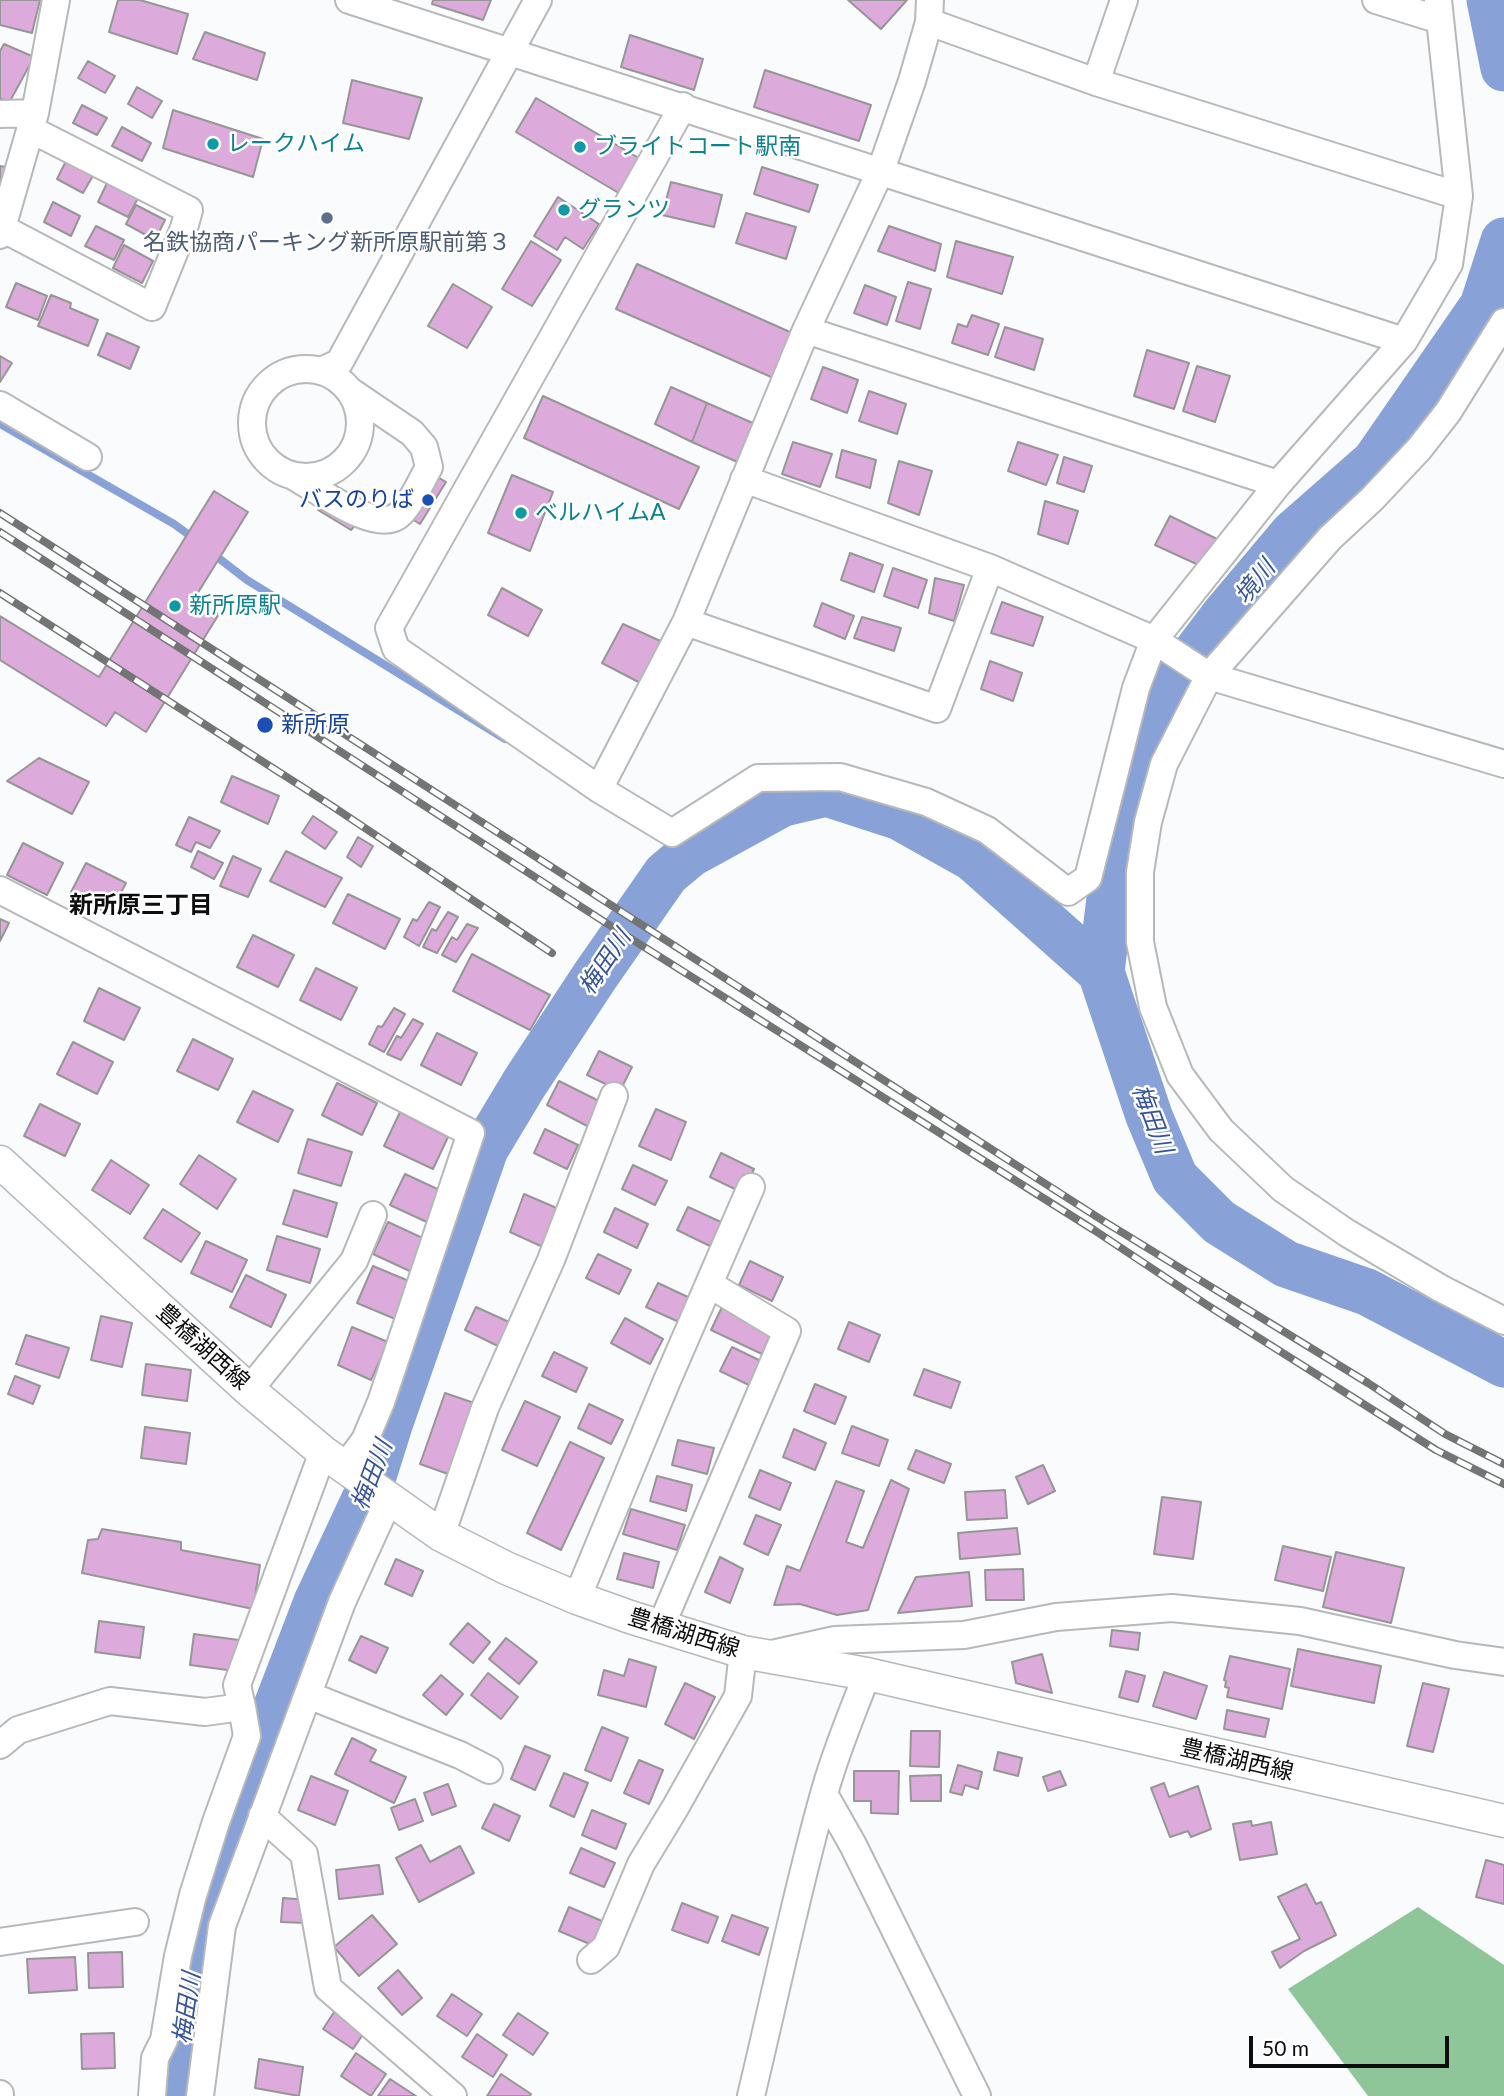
<!DOCTYPE html>
<meta charset="utf-8">
<style>
body{margin:0}
#map{position:relative;width:1504px;height:2096px;overflow:hidden;background:#fafbfc;font-family:Lato,sans-serif}
canvas{display:block}
.scale{position:absolute;left:1249px;top:2036px;width:200px;height:32px;box-sizing:border-box;border:4px solid #0d0d0d;border-top:0;padding-left:9px;font-size:21px;line-height:24px;white-space:nowrap;color:#0d0d0d;-webkit-text-stroke:5px #fff;paint-order:stroke}
</style>
<div id="map">
<canvas width="1504" height="2096"></canvas>
<div class="scale">50 m</div>
</div>
<script>
const ctx = document.querySelector('canvas').getContext('2d');
ctx.lineJoin = 'round';
function paint(path, color) { ctx.fillStyle = color; ctx.fill(path, 'evenodd'); }
function stroke(path, color, width, dash) { ctx.strokeStyle = color; ctx.lineWidth = width; ctx.lineCap = dash ? 'butt' : 'round'; ctx.setLineDash(dash || []); ctx.stroke(path); }
function drawText(font, color, halo, rows, align = 'center') {
  ctx.font = font + ' Lato,"Noto Sans JP",sans-serif'; ctx.lineWidth = 5; ctx.setLineDash([]); ctx.textBaseline = 'middle'; ctx.strokeStyle = halo; ctx.fillStyle = color; for (const [text, x, y, turn = 0] of rows) {
    ctx.save(); ctx.translate(x, y); ctx.rotate((+turn || 0) * Math.PI / 180); ctx.textAlign = isNaN(turn) ? turn : align; if (halo) ctx.strokeText(text, 0, 0); ctx.fillText(text, 0, 0); ctx.restore();
  }
}
paint(new Path2D(`
 M 1418,1907 L 1504,1965 L 1504,2096 L 1368,2096 L 1288,1989 Z`), '#8ec69a');
stroke(new Path2D(`
 M 0,424 L 174,524 L 196,540
 M 212,553 L 247,580 L 505,739
 M 668,840 L 690,854`), '#88a2d8', 8);
stroke(new Path2D(`
 M 1490,0 L 1504,68
 M 1101,972 L 1117,841 L 1127,795 L 1150,731 L 1180,674 L 1224,616 L 1293,534 L 1375,462 L 1483,306 L 1504,241
 M 175,2096 L 195,1945 L 218,1860 L 317,1602 L 367,1495 L 390,1422 L 485,1149 L 524,1084 L 595,976 L 666,874 L 690,854 L 783,803 L 826,793 L 900,817 L 973,858 L 1101,972 L 1149,1116 L 1175,1178 L 1219,1222 L 1286,1264 L 1367,1292 L 1504,1364`), '#88a2d8', 47);
const building = new Path2D(`
 M 0,0 L 40,0 L 32,33 L 0,25 Z
 M 118,0 L 140,0 L 188,14 L 177,54 L 109,32 Z
 M 433,0 L 491,0 L 483,20 L 432,4 Z
 M 848,0 L 907,0 L 881,29 Z
 M 205,32 L 265,53 L 257,80 L 193,59 Z
 M 630,35 L 703,59 L 694,90 L 621,67 Z
 M 4,44 L 34,57 L 9,103 L 0,98 L 0,51 Z
 M 88,61 L 115,76 L 105,93 L 78,78 Z
 M 765,70 L 871,105 L 859,141 L 754,107 Z
 M 352,80 L 422,98 L 409,139 L 343,123 Z
 M 137,87 L 162,101 L 152,118 L 128,104 Z
 M 536,98 L 644,161 L 622,195 L 516,132 Z
 M 82,105 L 107,118 L 97,135 L 73,123 Z
 M 173,110 L 263,139 L 253,177 L 163,148 Z
 M 122,127 L 151,143 L 142,161 L 112,146 Z
 M 67,159 L 94,174 L 83,193 L 57,179 Z
 M 0,166 L 6,167 L 0,185 Z
 M 762,167 L 818,185 L 809,212 L 754,194 Z
 M 108,181 L 138,198 L 128,217 L 98,202 Z
 M 671,182 L 722,195 L 714,227 L 662,215 Z
 M 558,197 L 599,224 L 583,249 L 565,237 L 557,250 L 534,236 Z
 M 53,202 L 80,216 L 71,236 L 44,222 Z
 M 136,205 L 165,220 L 155,240 L 126,224 Z
 M 746,213 L 796,227 L 786,259 L 736,243 Z
 M 96,226 L 124,240 L 114,260 L 85,246 Z
 M 889,226 L 941,244 L 935,271 L 878,251 Z
 M 531,241 L 561,260 L 532,306 L 502,289 Z
 M 956,241 L 1013,257 L 1002,294 L 947,277 Z
 M 124,245 L 153,261 L 142,283 L 113,268 Z
 M 637,264 L 799,336 L 778,380 L 616,309 Z
 M 908,282 L 931,289 L 920,329 L 896,321 Z
 M 16,283 L 47,296 L 38,320 L 6,307 Z
 M 453,284 L 492,307 L 467,348 L 428,326 Z
 M 865,285 L 896,297 L 887,325 L 854,313 Z
 M 51,295 L 71,303 L 70,308 L 98,320 L 88,346 L 38,326 Z
 M 972,315 L 999,324 L 988,355 L 952,343 L 958,324 L 967,327 Z
 M 1005,327 L 1043,339 L 1034,370 L 995,357 Z
 M 107,333 L 139,347 L 130,369 L 98,355 Z
 M 1147,350 L 1189,363 L 1174,409 L 1134,396 Z
 M 0,356 L 12,363 L 0,382 Z
 M 1197,366 L 1230,376 L 1215,422 L 1183,411 Z
 M 823,367 L 858,380 L 847,413 L 811,399 Z
 M 671,387 L 707,403 L 692,442 L 655,424 Z
 M 869,391 L 906,404 L 897,434 L 859,421 Z
 M 543,396 L 699,467 L 679,509 L 524,438 Z
 M 707,403 L 755,424 L 742,464 L 692,442 Z
 M 793,442 L 832,454 L 820,487 L 782,474 Z
 M 1018,442 L 1058,455 L 1046,485 L 1008,471 Z
 M 842,450 L 876,460 L 870,488 L 836,477 Z
 M 1064,457 L 1092,466 L 1084,492 L 1057,483 Z
 M 899,461 L 932,471 L 919,515 L 888,503 Z
 M 512,475 L 553,492 L 530,551 L 488,533 Z
 M 436,476 L 446,482 L 420,524 L 410,518 Z
 M 214,491 L 248,512 L 194,599 L 219,614 L 146,732 L 115,712 L 106,726 L 0,660 L 0,616 L 99,677 Z
 M 1045,501 L 1078,511 L 1068,544 L 1038,534 Z
 M 321,504 L 356,524 L 351,530 L 318,510 Z
 M 1170,516 L 1219,540 L 1205,568 L 1155,545 Z
 M 850,553 L 883,565 L 874,592 L 841,580 Z
 M 893,568 L 927,580 L 918,608 L 884,596 Z
 M 935,578 L 964,585 L 954,621 L 929,613 Z
 M 502,588 L 542,610 L 528,636 L 488,615 Z
 M 1002,602 L 1043,617 L 1033,646 L 991,633 Z
 M 822,603 L 854,616 L 845,639 L 814,626 Z
 M 862,617 L 901,628 L 894,651 L 854,638 Z
 M 623,624 L 667,644 L 648,687 L 602,663 Z
 M 990,661 L 1022,673 L 1013,701 L 981,689 Z
 M 39,758 L 89,782 L 72,814 L 7,781 Z
 M 232,776 L 279,796 L 268,824 L 221,802 Z
 M 313,816 L 337,832 L 325,849 L 302,833 Z
 M 189,817 L 220,831 L 210,848 L 196,842 L 191,852 L 176,845 Z
 M 358,837 L 373,846 L 361,867 L 347,857 Z
 M 23,843 L 63,863 L 47,895 L 7,875 Z
 M 198,851 L 223,863 L 214,879 L 191,867 Z
 M 286,851 L 342,878 L 325,907 L 270,881 Z
 M 233,856 L 261,869 L 248,897 L 220,886 Z
 M 86,863 L 126,883 L 110,914 L 70,894 Z
 M 348,894 L 400,919 L 385,949 L 333,923 Z
 M 429,902 L 440,907 L 419,946 L 404,937 L 413,919 L 417,921 Z
 M 448,912 L 458,917 L 437,953 L 423,947 L 432,929 L 436,931 Z
 M 0,919 L 9,923 L 0,941 Z
 M 467,924 L 478,928 L 456,962 L 442,955 L 452,937 L 457,940 Z
 M 253,935 L 294,955 L 278,987 L 237,967 Z
 M 472,954 L 550,995 L 530,1030 L 453,991 Z
 M 316,968 L 357,988 L 341,1020 L 300,1000 Z
 M 99,988 L 140,1008 L 124,1040 L 84,1021 Z
 M 394,1008 L 405,1014 L 384,1052 L 369,1044 L 378,1026 L 382,1027 Z
 M 413,1019 L 423,1024 L 401,1060 L 387,1054 L 397,1036 L 401,1038 Z
 M 437,1033 L 477,1053 L 461,1085 L 421,1065 Z
 M 193,1039 L 233,1059 L 218,1090 L 177,1071 Z
 M 73,1042 L 113,1062 L 97,1094 L 57,1074 Z
 M 599,1051 L 632,1067 L 620,1091 L 587,1075 Z
 M 559,1081 L 601,1102 L 589,1127 L 547,1105 Z
 M 337,1083 L 377,1103 L 362,1135 L 322,1115 Z
 M 253,1091 L 293,1110 L 278,1142 L 237,1122 Z
 M 40,1104 L 80,1124 L 65,1156 L 24,1136 Z
 M 656,1109 L 686,1122 L 671,1160 L 639,1146 Z
 M 400,1112 L 448,1137 L 433,1169 L 384,1146 Z
 M 545,1129 L 578,1145 L 567,1169 L 534,1153 Z
 M 308,1139 L 352,1152 L 341,1186 L 298,1173 Z
 M 721,1153 L 754,1169 L 743,1193 L 710,1177 Z
 M 199,1155 L 236,1179 L 217,1209 L 180,1184 Z
 M 111,1160 L 149,1185 L 130,1214 L 92,1190 Z
 M 633,1165 L 667,1181 L 655,1205 L 622,1189 Z
 M 405,1174 L 446,1193 L 431,1224 L 390,1205 Z
 M 294,1190 L 337,1203 L 327,1237 L 283,1224 Z
 M 524,1194 L 559,1209 L 543,1247 L 510,1232 Z
 M 688,1207 L 721,1222 L 710,1246 L 677,1230 Z
 M 615,1208 L 648,1224 L 637,1248 L 604,1232 Z
 M 163,1209 L 200,1233 L 181,1262 L 144,1238 Z
 M 388,1222 L 429,1241 L 414,1273 L 373,1254 Z
 M 277,1236 L 320,1249 L 310,1283 L 267,1270 Z
 M 206,1241 L 247,1260 L 232,1292 L 191,1273 Z
 M 598,1254 L 631,1270 L 619,1294 L 586,1278 Z
 M 750,1261 L 783,1277 L 772,1301 L 739,1285 Z
 M 373,1266 L 416,1284 L 400,1321 L 357,1303 Z
 M 246,1275 L 286,1295 L 271,1327 L 230,1307 Z
 M 658,1283 L 690,1298 L 679,1322 L 646,1307 Z
 M 723,1305 L 773,1328 L 762,1354 L 711,1330 Z
 M 476,1307 L 509,1322 L 498,1346 L 465,1330 Z
 M 101,1316 L 132,1323 L 122,1367 L 91,1360 Z
 M 625,1318 L 663,1339 L 650,1364 L 611,1343 Z
 M 849,1322 L 880,1335 L 869,1362 L 838,1349 Z
 M 352,1327 L 388,1342 L 371,1380 L 338,1365 Z
 M 26,1335 L 69,1348 L 59,1378 L 16,1364 Z
 M 732,1347 L 765,1363 L 753,1387 L 720,1371 Z
 M 554,1352 L 587,1368 L 576,1392 L 542,1376 Z
 M 146,1364 L 191,1370 L 187,1401 L 142,1395 Z
 M 924,1369 L 960,1382 L 951,1408 L 914,1395 Z
 M 15,1376 L 40,1386 L 33,1404 L 8,1394 Z
 M 815,1384 L 846,1397 L 835,1424 L 804,1411 Z
 M 445,1393 L 477,1404 L 451,1475 L 420,1464 Z
 M 525,1401 L 560,1417 L 537,1466 L 502,1450 Z
 M 589,1404 L 623,1420 L 611,1444 L 578,1428 Z
 M 852,1426 L 888,1440 L 879,1466 L 842,1453 Z
 M 145,1427 L 190,1433 L 186,1464 L 141,1458 Z
 M 794,1429 L 826,1443 L 815,1470 L 783,1457 Z
 M 678,1440 L 714,1448 L 707,1474 L 672,1465 Z
 M 570,1442 L 604,1458 L 561,1550 L 527,1533 Z
 M 916,1450 L 951,1464 L 944,1483 L 908,1469 Z
 M 1043,1465 L 1055,1491 L 1028,1504 L 1016,1477 Z
 M 760,1470 L 791,1483 L 780,1510 L 749,1497 Z
 M 657,1476 L 692,1485 L 686,1511 L 650,1501 Z
 M 891,1480 L 909,1489 L 868,1610 L 837,1615 L 800,1604 L 774,1605 L 787,1566 L 800,1571 L 836,1481 L 864,1491 L 846,1542 L 863,1548 Z
 M 1005,1490 L 1007,1518 L 967,1520 L 965,1492 Z
 M 1162,1497 L 1201,1502 L 1193,1559 L 1154,1554 Z
 M 631,1509 L 685,1525 L 677,1550 L 623,1534 Z
 M 756,1515 L 781,1525 L 768,1555 L 744,1544 Z
 M 1017,1528 L 1020,1554 L 960,1559 L 958,1533 Z
 M 102,1529 L 181,1542 L 181,1550 L 260,1565 L 253,1609 L 82,1573 L 88,1540 L 98,1539 Z
 M 1283,1546 L 1331,1557 L 1323,1591 L 1275,1580 Z
 M 1336,1552 L 1404,1568 L 1391,1623 L 1323,1607 Z
 M 624,1553 L 659,1562 L 653,1588 L 617,1579 Z
 M 720,1557 L 743,1569 L 730,1603 L 705,1592 Z
 M 396,1559 L 423,1571 L 412,1596 L 385,1584 Z
 M 1023,1569 L 1024,1600 L 986,1600 L 985,1570 Z
 M 969,1572 L 972,1606 L 898,1613 L 916,1577 Z
 M 99,1621 L 144,1627 L 140,1658 L 95,1652 Z
 M 468,1623 L 490,1642 L 473,1663 L 450,1644 Z
 M 1112,1630 L 1140,1633 L 1138,1650 L 1110,1646 Z
 M 194,1634 L 239,1640 L 235,1671 L 190,1665 Z
 M 361,1636 L 388,1648 L 376,1673 L 349,1660 Z
 M 506,1638 L 537,1662 L 519,1684 L 489,1659 Z
 M 1298,1649 L 1381,1666 L 1374,1703 L 1291,1686 Z
 M 1042,1654 L 1052,1693 L 1016,1683 L 1012,1662 Z
 M 1230,1656 L 1290,1669 L 1282,1709 L 1227,1697 L 1229,1688 L 1225,1687 L 1226,1681 L 1224,1680 Z
 M 629,1659 L 656,1667 L 646,1707 L 598,1695 L 604,1670 L 624,1676 Z
 M 1126,1671 L 1145,1676 L 1138,1702 L 1119,1697 Z
 M 1164,1672 L 1207,1686 L 1196,1719 L 1153,1706 Z
 M 488,1673 L 518,1697 L 501,1719 L 471,1695 Z
 M 441,1675 L 463,1694 L 446,1715 L 423,1695 Z
 M 685,1683 L 715,1697 L 694,1739 L 665,1724 Z
 M 1423,1683 L 1449,1689 L 1433,1752 L 1407,1746 Z
 M 1227,1710 L 1269,1719 L 1265,1737 L 1224,1729 Z
 M 602,1727 L 628,1738 L 611,1781 L 585,1770 Z
 M 911,1731 L 940,1731 L 939,1767 L 910,1766 Z
 M 352,1738 L 376,1750 L 370,1761 L 406,1777 L 394,1803 L 335,1774 Z
 M 525,1746 L 550,1756 L 535,1790 L 511,1779 Z
 M 998,1752 L 1022,1758 L 1018,1776 L 994,1770 Z
 M 639,1760 L 663,1770 L 649,1804 L 624,1793 Z
 M 958,1765 L 982,1772 L 978,1789 L 965,1785 L 962,1795 L 950,1792 Z
 M 854,1771 L 899,1771 L 898,1814 L 871,1813 L 871,1801 L 854,1801 Z
 M 1060,1771 L 1066,1785 L 1048,1791 L 1043,1777 Z
 M 564,1773 L 588,1783 L 574,1817 L 550,1806 Z
 M 941,1775 L 941,1801 L 911,1801 L 910,1776 Z
 M 311,1776 L 348,1791 L 335,1825 L 298,1810 Z
 M 1164,1783 L 1169,1797 L 1198,1786 L 1211,1829 L 1191,1837 L 1188,1831 L 1170,1837 L 1151,1788 Z
 M 448,1784 L 456,1806 L 432,1815 L 424,1793 Z
 M 415,1799 L 423,1821 L 399,1830 L 391,1808 Z
 M 494,1804 L 520,1816 L 509,1841 L 482,1828 Z
 M 592,1810 L 626,1824 L 616,1849 L 582,1835 Z
 M 1251,1821 L 1252,1826 L 1271,1822 L 1277,1854 L 1240,1860 L 1233,1824 Z
 M 421,1845 L 430,1862 L 460,1846 L 474,1873 L 419,1902 L 396,1858 Z
 M 581,1848 L 615,1863 L 604,1887 L 570,1873 Z
 M 1486,1860 L 1504,1865 L 1504,1904 L 1476,1897 Z
 M 379,1865 L 383,1894 L 339,1899 L 336,1870 Z
 M 1306,1884 L 1316,1904 L 1321,1902 L 1336,1935 L 1304,1951 L 1280,1968 L 1272,1952 L 1300,1939 L 1278,1897 Z
 M 283,1898 L 309,1900 L 307,1923 L 281,1922 Z
 M 682,1903 L 718,1917 L 708,1943 L 672,1930 Z
 M 569,1907 L 602,1921 L 592,1945 L 559,1931 Z
 M 372,1915 L 397,1944 L 359,1976 L 334,1947 Z
 M 732,1915 L 768,1928 L 759,1955 L 722,1941 Z
 M 122,1952 L 123,1987 L 89,1988 L 88,1953 Z
 M 75,1957 L 77,1990 L 29,1993 L 27,1959 Z
 M 398,1970 L 422,1998 L 402,2015 L 378,1988 Z
 M 452,1994 L 482,2014 L 467,2036 L 437,2016 Z
 M 338,2006 L 368,2027 L 353,2049 L 323,2029 Z
 M 518,2013 L 548,2033 L 533,2055 L 503,2035 Z
 M 114,2033 L 115,2068 L 82,2069 L 81,2034 Z
 M 477,2034 L 507,2055 L 493,2077 L 462,2057 Z
 M 356,2053 L 386,2074 L 371,2096 L 341,2076 Z
 M 259,2059 L 303,2067 L 299,2096 L 255,2088 Z
 M 501,2074 L 531,2094 L 530,2096 L 487,2096 Z
 M 390,2079 L 416,2096 L 378,2096 Z`);
paint(building, '#dcabdb');
stroke(building, '#979696', 2);
const minor = new Path2D(`
 M 349,0 L 1404,341
 M 1376,0 L 1440,20
 M 929,22 L 1096,82 L 1459,196
 M 1096,82 L 1124,0
 M 683,106 L 389,628 L 396,649 L 599,789 L 672,833 L 758,778 L 840,777 L 926,802 L 987,830 L 1068,892 L 1088,878 L 1136,688 L 1154,640 L 1278,484 L 1404,341 L 1449,264 L 1459,196 L 1438,0
 M 0,114 L 35,113
 M 2,228 L 152,307 L 184,228 L 189,210 L 30,129
 M 0,235 L 35,113 L 56,0
 M 1504,322 L 1448,412 L 1419,449 L 1372,499 L 1330,538 L 1209,676 L 1164,764 L 1148,822 L 1140,872 L 1140,942 L 1153,1007 L 1180,1075 L 1221,1130 L 1283,1189 L 1347,1233 L 1440,1288 L 1504,1321
 M 806,330 L 1278,484
 M252 423a54 54 0 1 1 108 0a54 54 0 1 1-108 0Z
 M 321,371 L 339,363 L 538,0
 M 0,405 L 88,457
 M 295,477 C 317,489 379,537 401,513 C 413,501 421,481 429,467 L 424,447 L 412,433 L 350,391
 M 744,479 L 990,568 L 1154,640 L 1209,676 L 1504,764
 M 686,622 L 937,709 L 990,568
 M 599,789 L 686,622 L 806,330 L 881,170 L 912,81 L 929,22 L 930,0
 M 0,890 L 471,1133 L 381,1402 L 365,1440 L 345,1467
 M 249,1390 L 354,1261 L 373,1215
 M 441,1535 L 485,1408 L 551,1260 L 614,1096
 M 577,1598 L 666,1383 L 751,1187
 M 661,1626 L 787,1331 L 709,1284
 M 772,1654 L 835,1640 L 964,1635 L 1056,1617 L 1172,1608 L 1300,1621 L 1455,1655 L 1504,1662
 M 308,1695 L 460,1755 L 489,1770
 M 0,1745 L 18,1730 L 110,1701 L 205,1712 L 242,1707 L 237,1685 L 323,1452
 M 824,1794 L 853,1845 L 977,2096
 M 262,1816 L 304,1854 L 328,1988 L 453,2096
 M 0,1942 L 135,1922
 M 591,1960 L 606,1947 L 641,1864 L 675,1808 L 738,1696 L 743,1652
 M 0,2094 L 0,2096
 M 152,2096 L 155,2058 L 164,2040 L 178,1956 L 193,1895 L 216,1822 L 247,1736 L 242,1707
 M 200,2096 L 222,1926 L 342,1602 L 389,1499
 M 751,2096 C 775,1996 796,1894 824,1794 C 835,1753 852,1714 867,1674`);
const major = new Path2D(`
 M 0,1162 L 249,1390 L 323,1452 L 441,1535 L 506,1568 L 577,1598 L 630,1617 L 743,1652 L 867,1674 L 1504,1821`);
stroke(minor, '#b7b8b9', 30);
stroke(major, '#b7b8b9', 35);
stroke(minor, '#fff', 26);
stroke(major, '#fff', 32);
const rail = new Path2D(`
 M 0,513 L 1105,1222 L 1368,1383 L 1445,1434 L 1504,1464
 M 0,532 L 614,928 L 1094,1230 L 1207,1305 L 1436,1450 L 1504,1484
 M 0,593 L 332,806 L 552,953`);
stroke(rail, '#737474', 8);
stroke(rail, '#fff', 5, [16]);
for (const [x, y, r, color] of [
 [213,144,7,"#0f9aa8"],
 [580,147,7,"#0f9aa8"],
 [564,210,7,"#0f9aa8"],
 [327,218,7,"#5c6f8a"],
 [428,500,7,"#1a4fb4"],
 [521,513,7,"#0f9aa8"],
 [175,606,7,"#0f9aa8"],
 [265,725,9,"#1a4fb4"]
]) { const dot = new Path2D(); dot.arc(x, y, r, 0, 2 * Math.PI); ctx.fillStyle = color; ctx.fill(dot); stroke(dot, '#fff', 2.5); }
drawText('23px', '#0d838f', '#fff', [
 ["レークハイム",227,144],
 ["ブライトコート駅南",594,147],
 ["グランツ",578,210],
 ["ベルハイムA",535,513],
 ["新所原駅",189,606]
], 'left');
drawText('23px', '#4e5e75', '#fff', [
 ["名鉄協商パーキング新所原駅前第３",327,243]
]);
drawText('23px', '#164399', '#fff', [
 ["バスのりば",414,500],
 ["新所原",281,725,"left"]
], 'right');
drawText('23px', '#0d0d0d', '#fff', [
 ["豊橋湖西線",203,1347,42],
 ["豊橋湖西線",684,1633,17],
 ["豊橋湖西線",1237,1760,13]
]);
drawText('italic 24px', '#365497', '#fff', [
 ["境川",1255,582,-51],
 ["梅田川",605,962,-56],
 ["梅田川",1152,1119,69],
 ["梅田川",372,1475,-69],
 ["梅田川",187,2008,-82]
]);
drawText('bold 24px', '#0d0d0d', '#fff', [
 ["新所原三丁目",141,905]
]);
</script>
